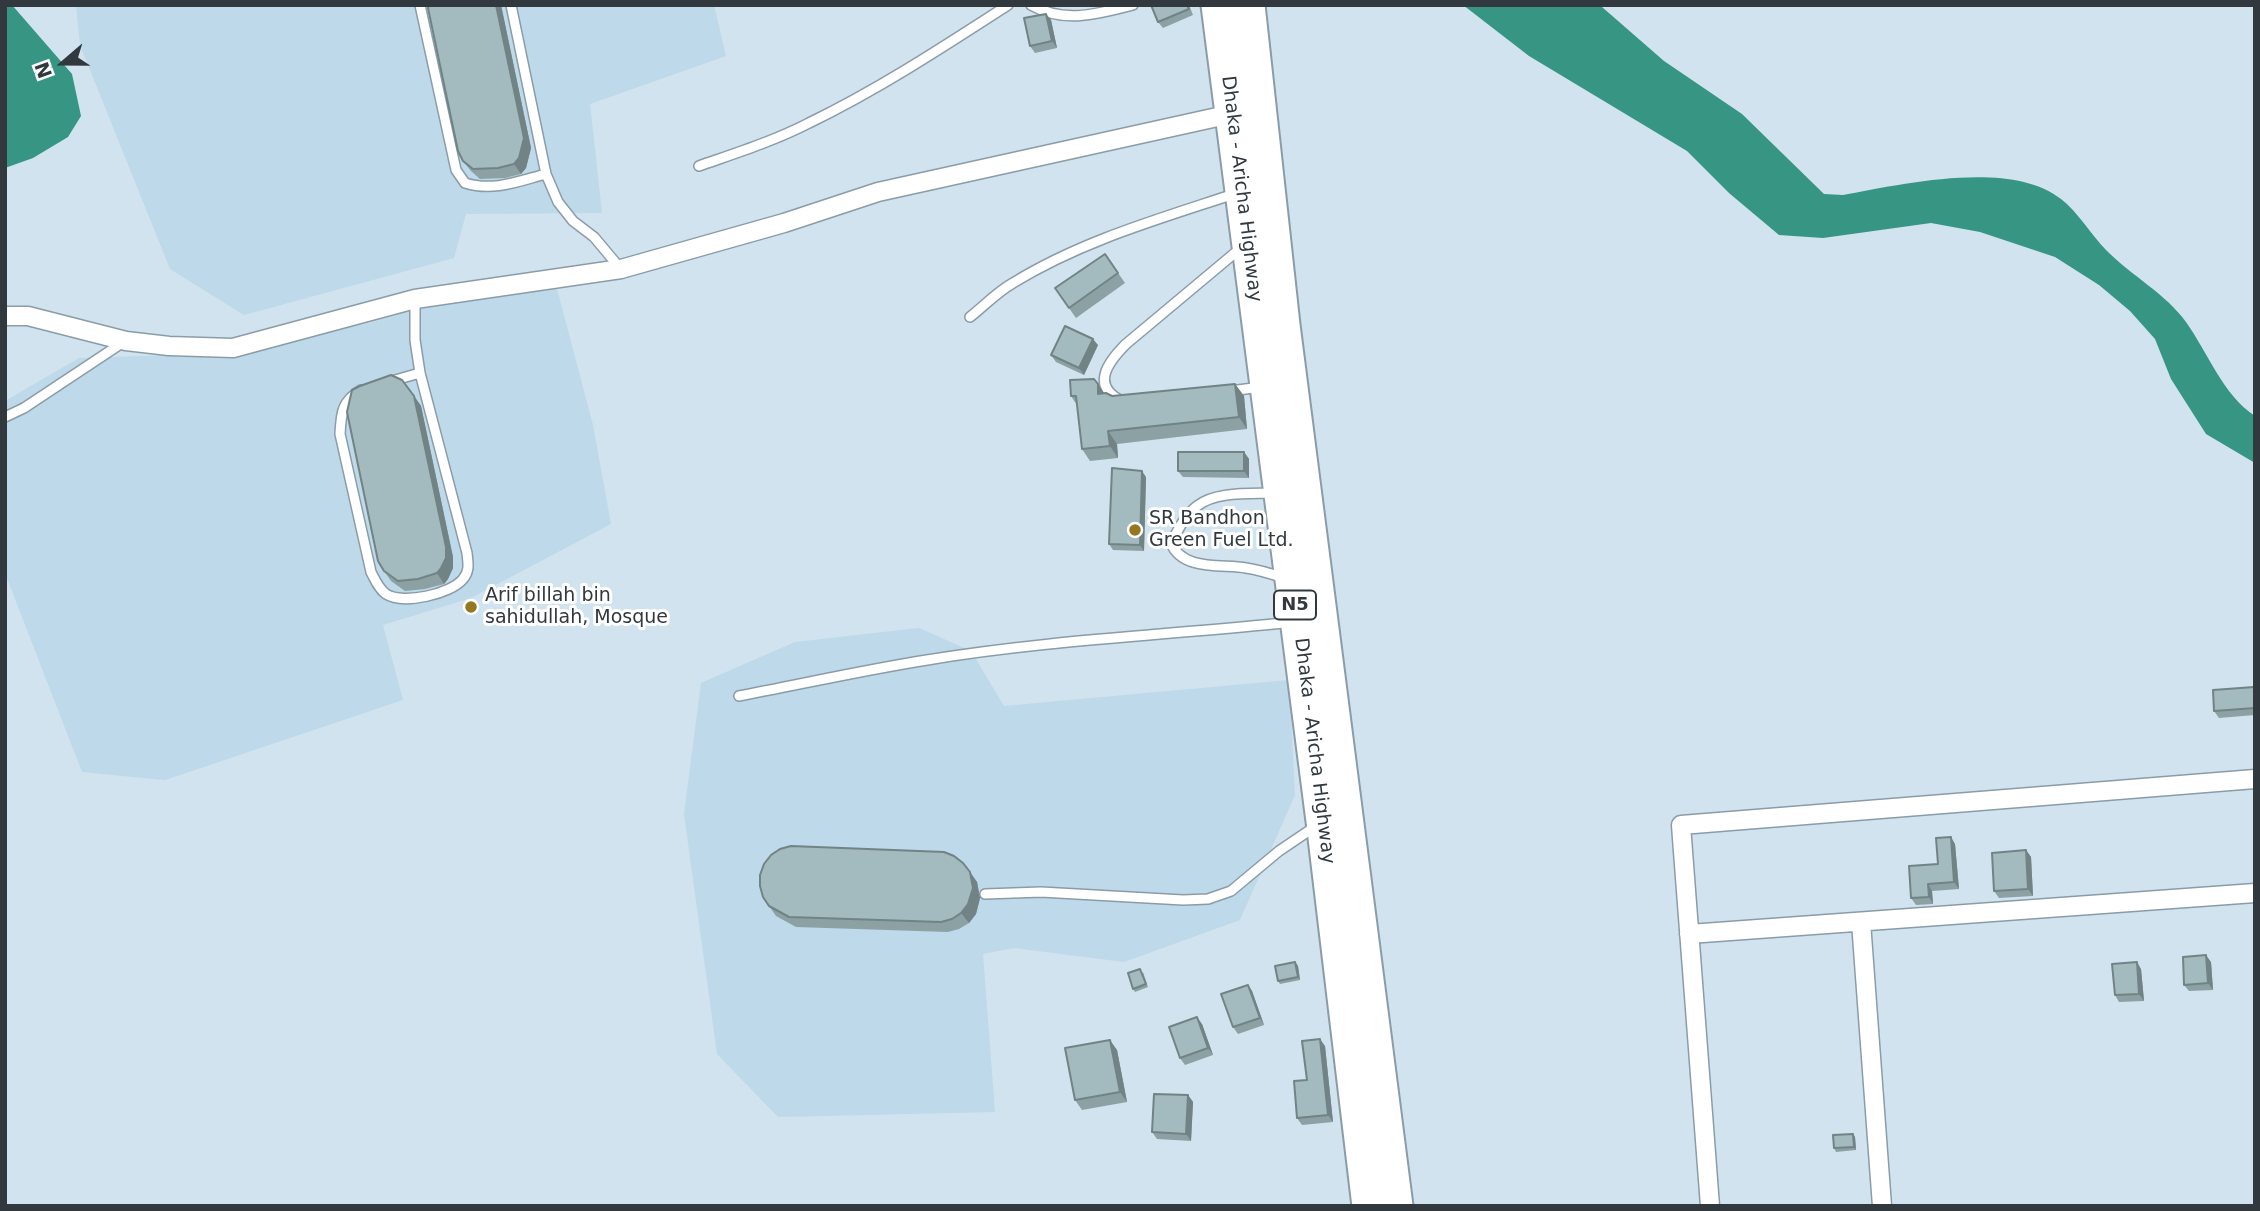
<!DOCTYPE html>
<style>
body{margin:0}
#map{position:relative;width:2260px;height:1211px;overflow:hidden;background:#d0e3ef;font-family:"DejaVu Sans",sans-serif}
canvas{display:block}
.frame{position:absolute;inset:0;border:7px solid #31393e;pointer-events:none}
.north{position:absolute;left:28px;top:28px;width:70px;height:70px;-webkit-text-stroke:5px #fff;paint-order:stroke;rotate:250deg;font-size:19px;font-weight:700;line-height:28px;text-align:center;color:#31393e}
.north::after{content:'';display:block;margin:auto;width:24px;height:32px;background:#31393e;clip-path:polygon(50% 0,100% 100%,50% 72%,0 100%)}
</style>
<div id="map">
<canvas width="2260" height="1211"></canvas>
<div class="frame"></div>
<div class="north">N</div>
</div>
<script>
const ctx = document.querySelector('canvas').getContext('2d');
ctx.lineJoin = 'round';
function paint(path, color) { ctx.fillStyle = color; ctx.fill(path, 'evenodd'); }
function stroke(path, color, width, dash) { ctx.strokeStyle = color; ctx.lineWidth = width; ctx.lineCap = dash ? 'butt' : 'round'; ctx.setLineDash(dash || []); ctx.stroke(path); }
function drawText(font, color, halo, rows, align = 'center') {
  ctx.font = font + ' "DejaVu Sans",sans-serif'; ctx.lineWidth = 6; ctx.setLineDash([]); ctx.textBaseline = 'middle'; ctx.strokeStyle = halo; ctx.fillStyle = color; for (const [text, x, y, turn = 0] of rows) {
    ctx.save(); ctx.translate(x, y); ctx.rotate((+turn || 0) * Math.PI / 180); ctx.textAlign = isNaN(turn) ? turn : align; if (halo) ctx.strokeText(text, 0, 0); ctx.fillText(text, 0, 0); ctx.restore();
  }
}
paint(new Path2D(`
 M 76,5 L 714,5 L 726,56 L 590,104 L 602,213 L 466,214 L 454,258 L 244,315 L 170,269 L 80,45 Z
 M 552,270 L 593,425 L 611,524 L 471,598 L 383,625 L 403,700 L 165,780 L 82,772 L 5,573 L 5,401 L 79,358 L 204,354 L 294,339 L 369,323 Z
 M 919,628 L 971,651 L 1004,706 L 1289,680 L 1295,795 L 1240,920 L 1124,962 L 1014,948 L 983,954 L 995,1112 L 778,1117 L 717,1054 L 684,814 L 701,683 L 795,642 Z`), '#bed9e9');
paint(new Path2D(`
 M 5,5 L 12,5 L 72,74 L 81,116 L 68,137 L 33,158 L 5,168 Z
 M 1463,5 L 1602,5 L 1602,7 L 1664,61 L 1742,114 L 1824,194 L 1843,195 C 1902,184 2011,159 2061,199 C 2079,213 2091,235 2107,251 C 2132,276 2166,294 2186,322 C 2208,353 2223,395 2255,416 L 2255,463 L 2206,434 L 2171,379 L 2155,339 L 2130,311 L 2099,285 L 2055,257 L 1980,232 L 1931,223 L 1823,238 L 1779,235 L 1729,193 L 1687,151 L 1529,56 Z`), '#369583');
const lane = new Path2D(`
 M 420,5 L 456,170 L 465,183 C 493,192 519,181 546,174
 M 511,5 L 546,174 L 558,202 L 573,221 L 594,237 L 620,268
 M 1031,5 C 1065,24 1097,14 1133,5
 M 699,166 C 736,153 774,141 809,123 C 879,89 943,47 1008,5
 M 970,317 C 984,306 997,292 1013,283 C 1081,241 1159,219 1234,194
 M 388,382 L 420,373
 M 361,390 C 342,401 341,413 340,434 L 371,572 C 375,580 379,589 386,594 C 403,605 451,594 463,579 C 470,571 468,563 467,553 L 420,373 L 415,340 L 415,299
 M 1230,391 L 1261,387
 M 1122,401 C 1090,386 1108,362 1126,344 L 1242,247
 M 5,417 L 24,408 L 125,341
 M 1274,493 C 1251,494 1216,491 1197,506 C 1185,515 1178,530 1171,543 C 1182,571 1222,564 1246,568 C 1260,570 1272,574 1284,578
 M 739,696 C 802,684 864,670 927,660 C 1048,640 1170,635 1292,622
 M 985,894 L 1041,892 L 1183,900 L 1208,899 L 1231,891 L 1279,851 L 1316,826`);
const street = new Path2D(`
 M 5,316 L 28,316 L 126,341 L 169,346 L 233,348 L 415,299 L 621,269 L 784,223 L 878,192 L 1231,114
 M 1861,922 L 1882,1206
 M 1689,934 L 2255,893
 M 1710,1206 L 1681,825 L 2255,779`);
const highway = new Path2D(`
 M 1218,5 L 1323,821 L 1369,1206
 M 1248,5 L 1283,325 L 1396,1206`);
stroke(lane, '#8b9ca8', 12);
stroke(street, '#8b9ca8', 21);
stroke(highway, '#8b9ca8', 37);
stroke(lane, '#fff', 9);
stroke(street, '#fff', 18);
stroke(highway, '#fff', 33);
paint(new Path2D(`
 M 429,5 L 501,5 L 531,148 L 526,168 L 521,174 L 505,178 L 480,179 L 471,171 L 463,161 Z
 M 1189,5 L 1193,15 L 1163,28 L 1158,22 Z
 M 1046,14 L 1051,20 L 1057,48 L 1035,53 L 1030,46 Z
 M 1105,254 L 1125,283 L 1076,318 L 1055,288 Z
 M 1098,345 L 1084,375 L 1056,362 L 1051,355 Z
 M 1094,379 L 1104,393 L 1112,396 L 1235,384 L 1244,396 L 1247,429 L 1117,444 L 1118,458 L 1090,461 L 1082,449 L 1077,405 L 1071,396 Z
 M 414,396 L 421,406 L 453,557 L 453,568 L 448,579 L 444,584 L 425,589 L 405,591 L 391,581 L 384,571 Z
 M 1244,452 L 1249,459 L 1249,478 L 1183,477 L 1178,471 Z
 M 1146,477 L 1144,551 L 1113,550 L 1109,544 Z
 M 2254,687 L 2255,688 L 2255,715 L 2219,718 L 2214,711 Z
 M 1955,844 L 1959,889 L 1932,891 L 1933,904 L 1916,905 L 1911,898 Z
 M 2026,850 L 2031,857 L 2033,896 L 1999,898 L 1994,891 Z
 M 963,863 L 977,882 L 980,898 L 976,914 L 969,923 L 959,929 L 948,932 L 796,927 L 776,916 L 763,897 Z
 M 1295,962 L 1298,966 L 1300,980 L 1280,984 L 1278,981 Z
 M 2211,962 L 2213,990 L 2189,991 L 2184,985 Z
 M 2141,969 L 2144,1001 L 2119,1002 L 2115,995 Z
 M 1143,972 L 1148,987 L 1135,992 L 1133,989 Z
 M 1248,985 L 1252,991 L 1264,1025 L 1238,1034 L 1233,1027 Z
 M 1202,1024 L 1213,1055 L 1185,1065 L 1180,1058 Z
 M 1325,1046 L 1333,1122 L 1302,1125 L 1297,1118 L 1307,1080 Z
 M 1117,1050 L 1127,1102 L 1082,1110 L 1075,1100 Z
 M 1188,1095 L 1193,1102 L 1191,1141 L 1157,1139 L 1152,1132 Z
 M 1853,1134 L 1855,1137 L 1856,1150 L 1836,1152 L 1834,1148 Z`), '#8ca1a3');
paint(new Path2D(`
 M 496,5 L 501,5 L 531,148 L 526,168 L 521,174 L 514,164 Z
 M 1046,14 L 1051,20 L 1057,48 L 1052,41 Z
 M 1093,339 L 1098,345 L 1084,375 L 1079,368 Z
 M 1098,384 L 1106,396 L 1098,394 Z
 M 1235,384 L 1244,396 L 1247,429 L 1239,417 Z
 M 414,396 L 421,406 L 453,557 L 453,568 L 448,579 L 444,584 L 437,573 Z
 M 1108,431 L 1117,444 L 1118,458 L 1110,446 Z
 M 1244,452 L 1249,459 L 1249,478 L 1244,471 Z
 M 1142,471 L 1146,477 L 1144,551 L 1140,545 Z
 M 1951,837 L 1955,844 L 1959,889 L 1954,882 Z
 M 2026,850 L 2031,857 L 2033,896 L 2028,889 Z
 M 970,872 L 977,882 L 980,898 L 976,914 L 969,923 L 961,913 Z
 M 1928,884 L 1932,891 L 1933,904 L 1929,897 Z
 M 2206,955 L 2211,962 L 2213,990 L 2208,983 Z
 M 1295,962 L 1298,966 L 1300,980 L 1298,977 Z
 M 2137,962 L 2141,969 L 2144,1001 L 2139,994 Z
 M 1248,985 L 1252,991 L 1264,1025 L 1260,1018 Z
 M 1197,1017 L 1202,1024 L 1213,1055 L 1208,1048 Z
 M 1320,1039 L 1325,1046 L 1333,1122 L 1328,1115 Z
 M 1110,1040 L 1117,1050 L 1127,1102 L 1120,1092 Z
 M 1188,1095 L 1193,1102 L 1191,1141 L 1186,1134 Z
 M 1853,1134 L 1855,1137 L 1856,1150 L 1854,1147 Z`), '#728385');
const building = new Path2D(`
 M 429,5 L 496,5 L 524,138 L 519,158 L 514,164 L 498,168 L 473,169 L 463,161 L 458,151 L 428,8 Z
 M 1151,5 L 1187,5 L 1189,9 L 1158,22 Z
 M 1046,14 L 1052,41 L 1030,46 L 1024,18 Z
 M 1105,254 L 1118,273 L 1069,308 L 1055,288 Z
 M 1065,326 L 1093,339 L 1079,368 L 1051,355 Z
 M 391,375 L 402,380 L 414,396 L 446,547 L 446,558 L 441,568 L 437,573 L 418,579 L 398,581 L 384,571 L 378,561 L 347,412 L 352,390 L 360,386 Z
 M 1094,379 L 1098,384 L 1098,394 L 1106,393 L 1112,396 L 1235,384 L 1239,417 L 1108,431 L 1110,446 L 1082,449 L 1076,396 L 1071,396 L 1070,380 Z
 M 1178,452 L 1244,452 L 1244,471 L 1178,471 Z
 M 1112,468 L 1142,471 L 1140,545 L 1109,544 Z
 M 2254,687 L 2255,708 L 2214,711 L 2213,690 Z
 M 1951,837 L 1954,882 L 1928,884 L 1929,897 L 1911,898 L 1909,866 L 1938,864 L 1936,838 Z
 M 791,846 L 944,852 L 954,856 L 963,863 L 970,872 L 973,888 L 968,904 L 961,913 L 952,919 L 941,922 L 789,917 L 769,906 L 763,897 L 760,886 L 760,875 L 764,864 L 771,855 L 780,849 Z
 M 2026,850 L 2028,889 L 1994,891 L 1992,853 Z
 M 2206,955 L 2208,983 L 2184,985 L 2183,957 Z
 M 1295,962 L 1298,977 L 1278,981 L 1275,966 Z
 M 2137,962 L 2139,994 L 2115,995 L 2112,964 Z
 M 1140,969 L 1146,984 L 1133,989 L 1128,973 Z
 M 1248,985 L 1260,1018 L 1233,1027 L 1221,994 Z
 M 1197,1017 L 1208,1048 L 1180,1058 L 1169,1027 Z
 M 1320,1039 L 1328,1115 L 1297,1118 L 1294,1081 L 1307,1080 L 1302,1041 Z
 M 1110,1040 L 1120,1092 L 1075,1100 L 1065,1048 Z
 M 1154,1094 L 1188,1095 L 1186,1134 L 1152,1132 Z
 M 1853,1134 L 1854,1147 L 1834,1148 L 1833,1135 Z`);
paint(building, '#a3bbbe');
stroke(building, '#728385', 2);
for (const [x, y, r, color] of [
 [1135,530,7,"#94781f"],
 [471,607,7,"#94781f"]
]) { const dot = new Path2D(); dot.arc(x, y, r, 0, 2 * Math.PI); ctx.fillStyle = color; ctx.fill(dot); stroke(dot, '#fff', 2.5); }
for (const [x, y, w] of [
 [1295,605,42]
]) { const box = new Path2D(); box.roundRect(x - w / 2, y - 14.5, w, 29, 5); ctx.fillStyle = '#fff'; ctx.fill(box); stroke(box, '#31393e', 2); }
drawText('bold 18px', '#31393e', null, [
 ["N5",1295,605]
]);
drawText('19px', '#31393e', '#fff', [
 ["Dhaka - Aricha Highway",1241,189,83],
 ["Dhaka - Aricha Highway",1314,751,83]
]);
drawText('19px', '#31393e', '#fff', [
 ["SR Bandhon",1149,519],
 ["Green Fuel Ltd.",1149,541],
 ["Arif billah bin",485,596],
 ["sahidullah, Mosque",485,618]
], 'left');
</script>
